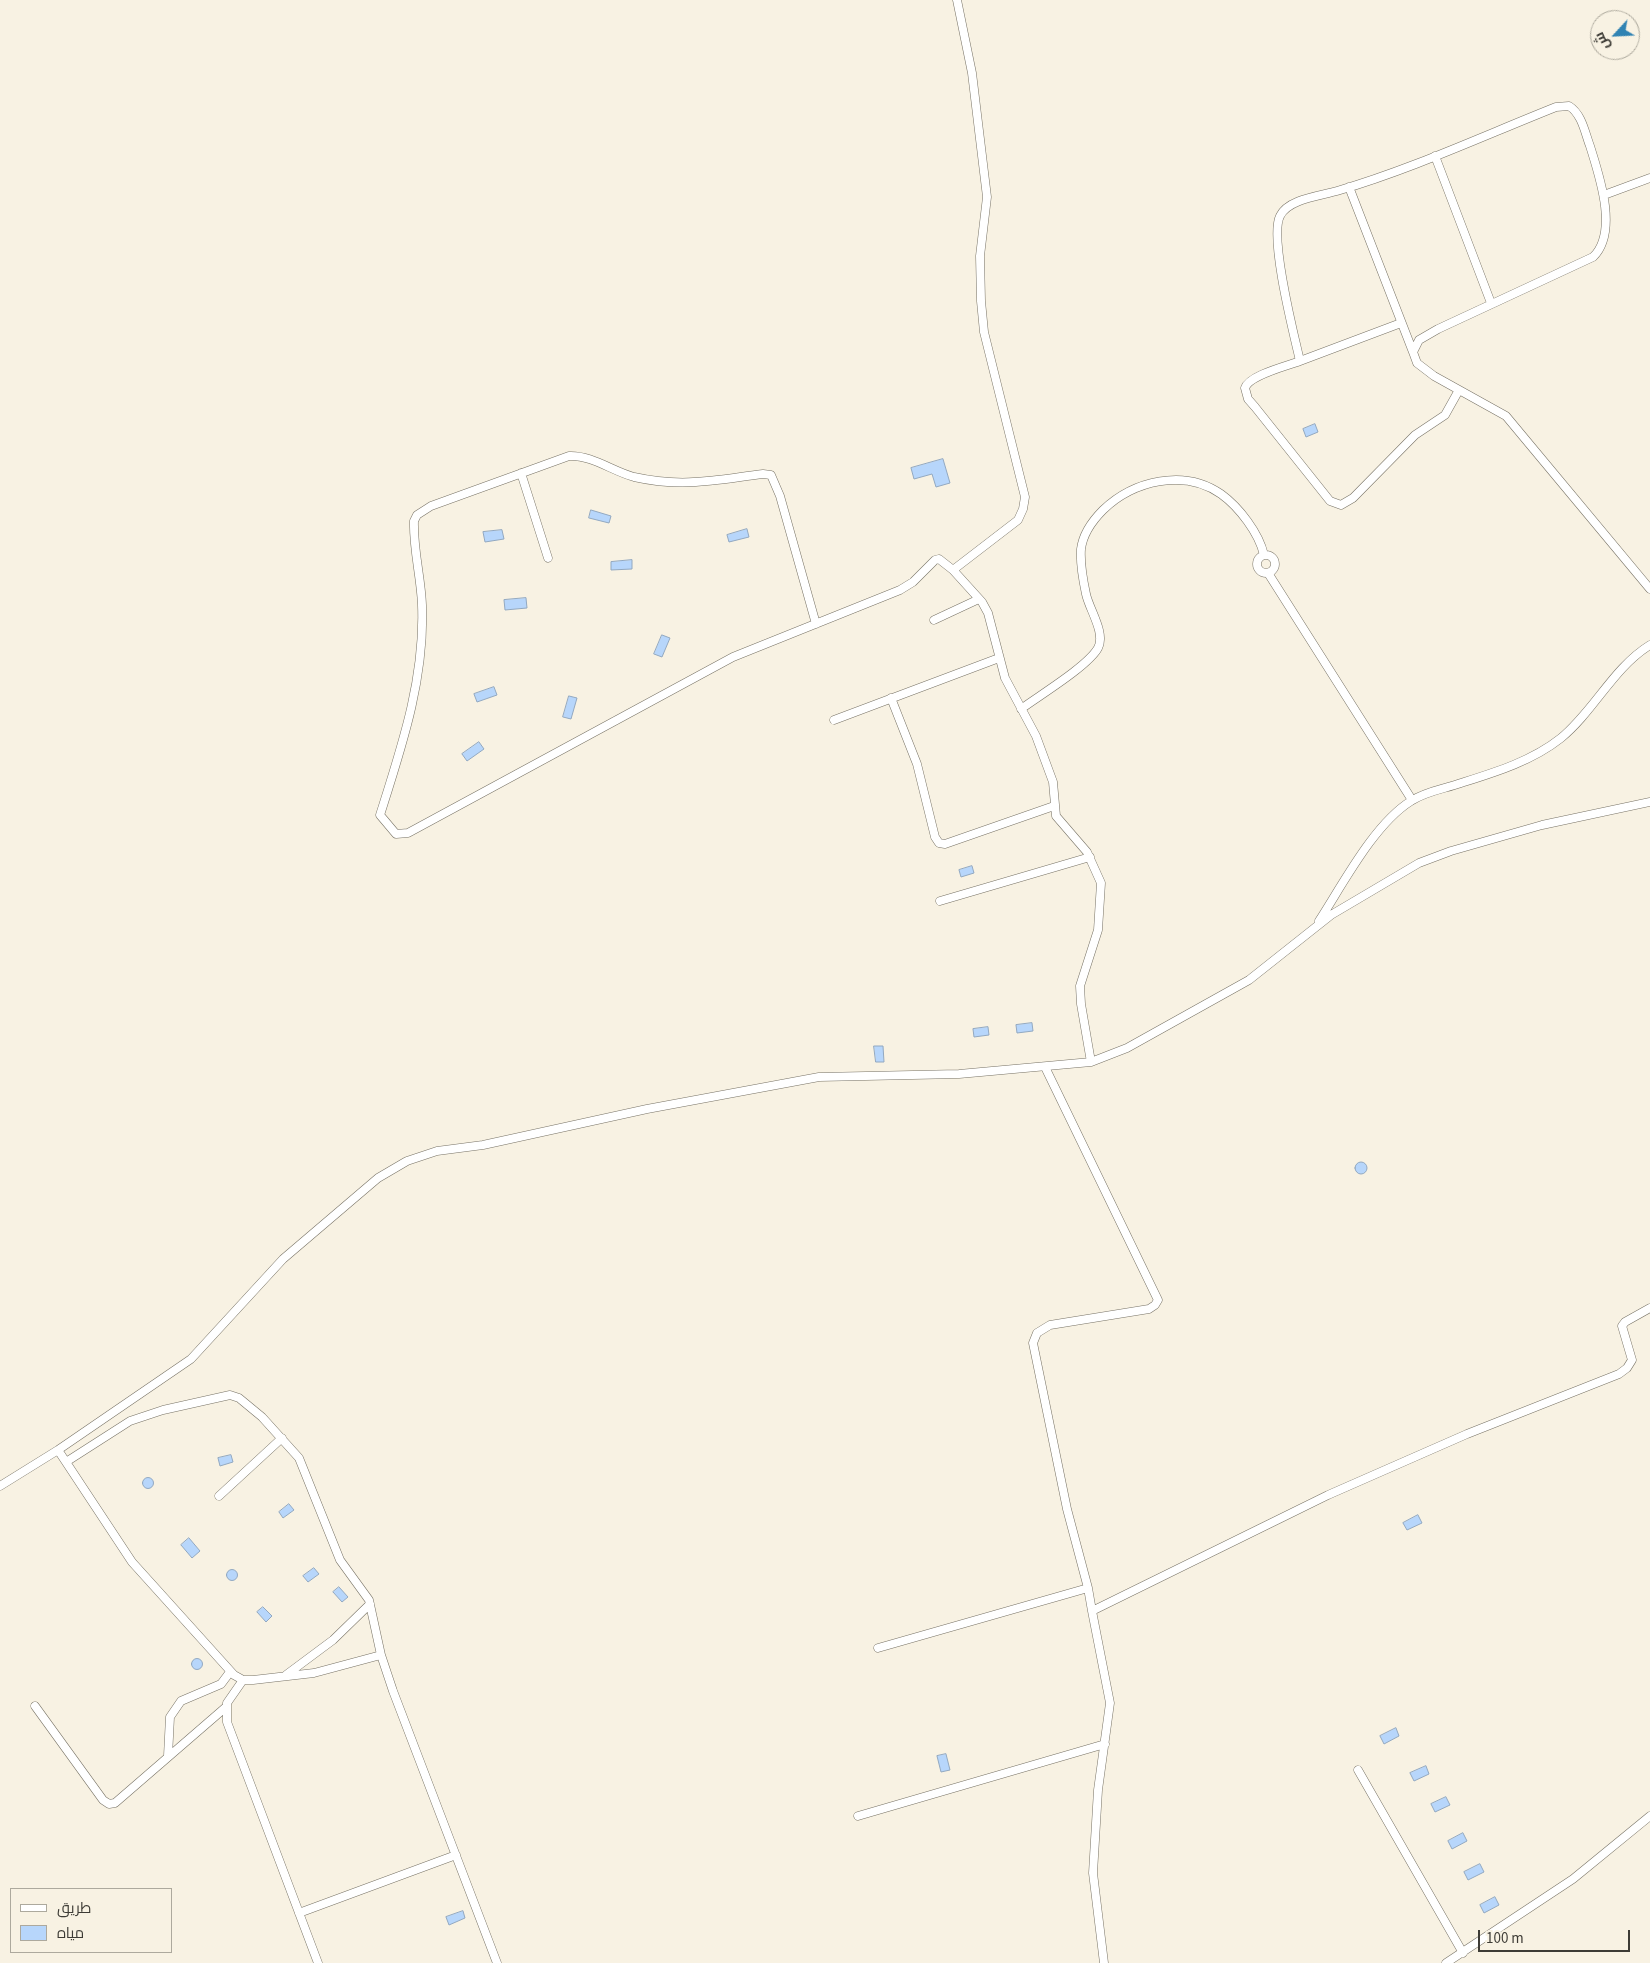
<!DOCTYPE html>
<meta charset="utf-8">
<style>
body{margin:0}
#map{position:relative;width:1650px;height:1963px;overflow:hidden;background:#f8f2e3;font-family:"Source Sans 3",Cairo,sans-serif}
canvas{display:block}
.legend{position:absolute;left:10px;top:1888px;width:162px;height:65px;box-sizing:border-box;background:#f8f2e3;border:1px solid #ada99d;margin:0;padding:6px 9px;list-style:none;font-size:15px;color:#3d3b35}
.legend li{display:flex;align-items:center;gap:10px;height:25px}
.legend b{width:25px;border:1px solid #ada99d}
.north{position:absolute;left:1590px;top:10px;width:50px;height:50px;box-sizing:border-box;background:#f8f2e3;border:1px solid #ada99d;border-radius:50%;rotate:245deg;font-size:14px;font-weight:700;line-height:20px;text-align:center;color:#3d3b35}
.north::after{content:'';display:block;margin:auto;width:18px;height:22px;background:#3083b3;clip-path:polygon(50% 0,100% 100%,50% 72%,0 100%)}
.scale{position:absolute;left:1478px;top:1930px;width:152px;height:22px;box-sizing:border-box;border:2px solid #3d3b35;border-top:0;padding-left:6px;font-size:15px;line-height:18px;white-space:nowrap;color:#3d3b35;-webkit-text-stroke:4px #f8f2e3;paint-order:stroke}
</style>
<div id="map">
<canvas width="1650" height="1963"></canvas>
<ul class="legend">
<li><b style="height:6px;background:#fff"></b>طريق</li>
<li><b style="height:14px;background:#b7d6fb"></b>مياه</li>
</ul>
<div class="north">ش</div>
<div class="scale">100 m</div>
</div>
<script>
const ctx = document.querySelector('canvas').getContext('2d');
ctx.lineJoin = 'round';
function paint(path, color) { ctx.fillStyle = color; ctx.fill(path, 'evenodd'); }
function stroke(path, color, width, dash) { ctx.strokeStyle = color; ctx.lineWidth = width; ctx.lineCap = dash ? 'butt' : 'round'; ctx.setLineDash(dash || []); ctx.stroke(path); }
const water = new Path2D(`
 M 1315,424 L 1318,432 L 1306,437 L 1303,429 Z
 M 943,459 L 950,483 L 936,487 L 932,474 L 914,479 L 911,468 Z
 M 591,510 L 611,516 L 609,523 L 589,518 Z
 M 747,529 L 749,537 L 729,542 L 727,535 Z
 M 502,530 L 504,539 L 485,542 L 483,532 Z
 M 632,560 L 632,569 L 611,570 L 611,562 Z
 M 526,598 L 527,608 L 505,610 L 504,600 Z
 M 662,635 L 670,638 L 662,657 L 654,654 Z
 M 494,687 L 497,695 L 477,702 L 474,694 Z
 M 569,696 L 577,698 L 571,719 L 563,717 Z
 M 479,742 L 484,749 L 467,761 L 462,754 Z
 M 972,866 L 974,873 L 961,877 L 959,870 Z
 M 1032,1023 L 1033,1031 L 1017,1033 L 1016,1025 Z
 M 988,1027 L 989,1035 L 974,1037 L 973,1029 Z
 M 874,1046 L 883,1046 L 884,1062 L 876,1062 Z
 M1355 1168a6 6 0 1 1 12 0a6 6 0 1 1-12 0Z
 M 231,1455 L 233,1462 L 220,1466 L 218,1458 Z
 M142.5 1483a5.5 5.5 0 1 1 11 0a5.5 5.5 0 1 1-11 0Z
 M 289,1504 L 294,1510 L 283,1518 L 279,1512 Z
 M 1418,1515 L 1422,1523 L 1407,1530 L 1403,1523 Z
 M 189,1538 L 200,1551 L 192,1558 L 181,1545 Z
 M 314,1568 L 319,1574 L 308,1582 L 303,1576 Z
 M226.5 1575a5.5 5.5 0 1 1 11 0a5.5 5.5 0 1 1-11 0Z
 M 339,1587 L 348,1597 L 342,1602 L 333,1592 Z
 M 263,1607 L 272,1616 L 266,1622 L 257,1612 Z
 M191.5 1664a5.5 5.5 0 1 1 11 0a5.5 5.5 0 1 1-11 0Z
 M 1396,1728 L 1399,1736 L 1384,1744 L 1380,1736 Z
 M 946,1754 L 950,1770 L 941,1772 L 937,1756 Z
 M 1426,1766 L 1429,1774 L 1414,1781 L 1410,1773 Z
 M 1446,1797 L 1450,1805 L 1435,1812 L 1431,1804 Z
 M 1463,1833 L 1467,1841 L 1452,1849 L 1448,1841 Z
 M 1480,1864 L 1484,1872 L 1468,1880 L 1464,1872 Z
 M 1495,1897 L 1499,1905 L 1484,1913 L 1480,1905 Z
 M 463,1911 L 465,1918 L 449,1925 L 446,1917 Z`);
paint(water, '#b7d6fb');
stroke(water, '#92a8c0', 1);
const minor = new Path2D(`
 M 957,0 L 972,73 L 987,197 L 980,256 L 981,301 L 984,332 L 1025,497 L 1023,509 L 1018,520 L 953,570 L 982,602 L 988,613 L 1005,678 L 1036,736 L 1053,782 L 1056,816 L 1087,852 L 1101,883 L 1098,930 L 1080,986 L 1081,1004 L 1091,1062
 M 1435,156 L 1491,303
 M 1349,187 L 1413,352
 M 1604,195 L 1650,178
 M 1300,361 L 1401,323
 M 1459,390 L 1445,415 L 1415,435 L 1353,498 L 1341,505 L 1330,501 L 1255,407 L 1248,399 L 1245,388 C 1249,375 1287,366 1300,361 C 1294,335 1269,238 1280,216 C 1288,199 1320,196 1337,191 C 1412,169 1483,136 1556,107 L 1569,106 C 1582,114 1585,133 1590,146 C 1599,175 1619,232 1593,257 L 1438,329 L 1419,340 L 1413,352 L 1417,363 L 1434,376 L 1506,416 L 1650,589
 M 521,473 L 548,558
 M1257 564a9 9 0 1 1 18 0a9 9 0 1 1-18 0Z
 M 1268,573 L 1412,800
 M 934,620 L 979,599
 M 816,624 L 780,496 L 771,475 L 763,474 C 715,480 683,488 634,477 C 612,471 592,455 569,456 L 431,506 L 417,515 L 414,521 C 413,549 421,577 422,605 C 425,678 402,746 380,815 L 396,834 L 408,833 L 733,657 L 900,590 L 913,582 L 935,560 L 939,559 L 953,570
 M 891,698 L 917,764 L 935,837 L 939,843 L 945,844 L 1054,806
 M 1021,709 C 1040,695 1088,666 1098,648 C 1106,633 1089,609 1086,594 C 1083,580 1080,563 1081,549 C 1083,534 1093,520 1103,510 C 1133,481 1184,468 1221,494 C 1239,507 1259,533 1264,555
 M 834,720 L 999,658
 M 940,901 L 1090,857
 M 1319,921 C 1343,884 1374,824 1411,801 C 1426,791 1444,789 1461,783 C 1496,772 1532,761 1561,738 C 1594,711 1613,668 1650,645
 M 1045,1067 L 1158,1300 L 1155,1305 L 1149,1309 L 1050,1325 L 1037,1333 L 1033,1343 L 1067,1509 L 1088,1588 L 1092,1611
 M 58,1450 L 132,1562 L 234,1675 L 243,1680 L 253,1680 L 314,1673 L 381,1655
 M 66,1462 L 130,1421 L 163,1410 L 230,1395 L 239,1398 L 262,1417 L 299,1458 L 340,1560 L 369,1600 L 381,1655 L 393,1691 L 497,1963
 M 0,1486 L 58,1450 L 191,1359 L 283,1259 L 378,1178 L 407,1161 L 437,1151 L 483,1145 L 647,1109 L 819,1077 L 959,1074 L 1091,1062 L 1127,1048 L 1249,980 L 1331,915 L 1419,863 L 1451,851 L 1542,825 L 1650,802
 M 219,1496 L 282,1438
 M 878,1648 L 1088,1588
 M 286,1675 L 333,1640 L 370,1604
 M 243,1680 L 227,1703 L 227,1722 L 318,1963
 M 35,1706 L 103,1800 L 109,1804 L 115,1803 L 226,1707
 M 168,1756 L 170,1717 L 181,1701 L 221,1684 L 230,1672
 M 1358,1770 L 1463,1953
 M 858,1816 L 1105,1744
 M 299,1913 L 456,1855
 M 1104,1963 L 1093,1873 L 1098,1790 L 1110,1703 L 1092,1611 L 1328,1495 L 1467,1434 L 1619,1374 L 1627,1368 L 1632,1360 L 1622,1326 L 1625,1322 L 1650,1308
 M 1446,1963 L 1573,1879 L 1650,1816`);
stroke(minor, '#777265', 9);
stroke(minor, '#fff', 8);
</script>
